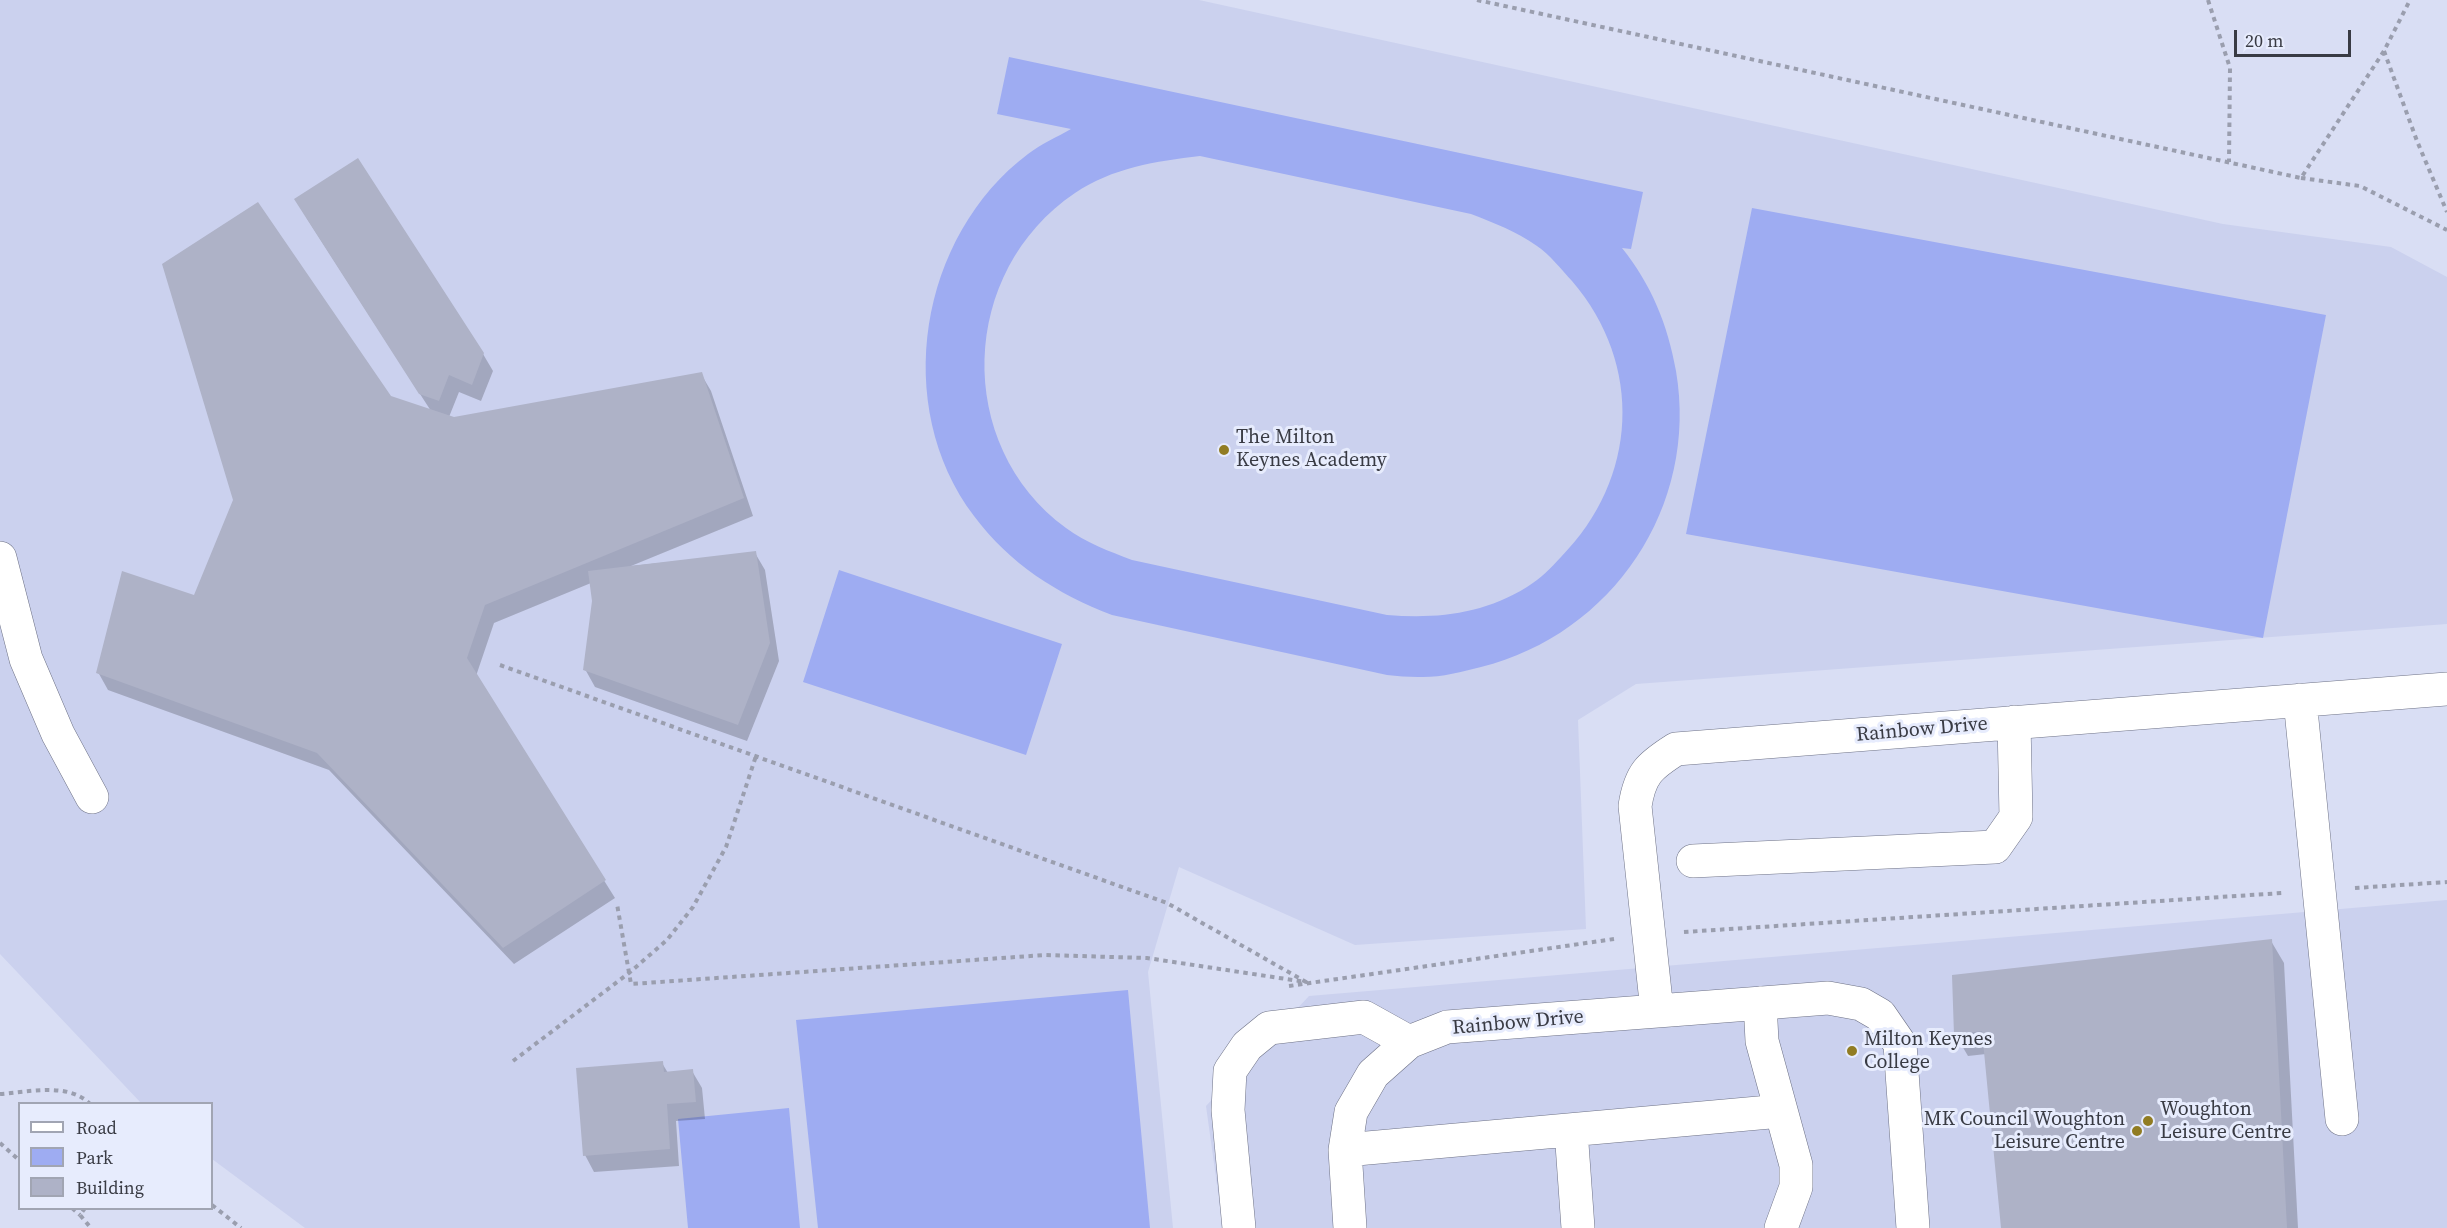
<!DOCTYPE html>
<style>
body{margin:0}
#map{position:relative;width:2447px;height:1228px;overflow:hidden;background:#d9def4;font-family:"Source Serif 4",serif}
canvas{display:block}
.legend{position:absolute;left:18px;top:1102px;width:195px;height:108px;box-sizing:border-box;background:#e7ecfd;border:2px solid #a1a5b3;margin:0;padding:8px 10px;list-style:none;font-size:18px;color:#393b44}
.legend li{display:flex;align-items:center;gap:12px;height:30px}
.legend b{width:30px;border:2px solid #a1a5b3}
.scale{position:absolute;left:2234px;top:30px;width:117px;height:27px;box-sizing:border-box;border:3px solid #393b44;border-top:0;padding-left:8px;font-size:18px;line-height:21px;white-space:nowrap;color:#393b44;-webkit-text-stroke:4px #e7ecfd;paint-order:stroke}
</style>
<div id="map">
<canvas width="2447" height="1228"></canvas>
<ul class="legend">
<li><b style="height:8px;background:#fff"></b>Road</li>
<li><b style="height:16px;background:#9eacf2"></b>Park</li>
<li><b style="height:16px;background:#aeb2c7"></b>Building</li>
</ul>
<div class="scale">20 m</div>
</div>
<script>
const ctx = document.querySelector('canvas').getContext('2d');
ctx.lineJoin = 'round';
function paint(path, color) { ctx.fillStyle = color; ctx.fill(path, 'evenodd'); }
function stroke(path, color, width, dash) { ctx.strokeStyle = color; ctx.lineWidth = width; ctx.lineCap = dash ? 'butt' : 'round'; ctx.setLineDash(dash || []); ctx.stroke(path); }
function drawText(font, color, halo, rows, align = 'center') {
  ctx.font = font + ' "Source Serif 4",serif'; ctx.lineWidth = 6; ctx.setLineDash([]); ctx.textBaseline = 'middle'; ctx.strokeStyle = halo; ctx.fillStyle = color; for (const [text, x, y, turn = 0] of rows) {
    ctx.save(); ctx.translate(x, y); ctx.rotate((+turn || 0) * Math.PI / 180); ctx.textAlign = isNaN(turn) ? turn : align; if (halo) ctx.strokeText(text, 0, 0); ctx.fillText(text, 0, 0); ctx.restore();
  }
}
paint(new Path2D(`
 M 0,0 L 1199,0 L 2223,224 L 2391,247 L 2447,277 L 2447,624 L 1636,684 L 1578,720 L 1586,929 L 1355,945 L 1179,867 L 1148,972 L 1173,1228 L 305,1228 L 212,1159 L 212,1104 L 141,1103 L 0,954 Z
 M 2447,900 L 2447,1228 L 1223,1228 L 1206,1106 L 1309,996 Z`), '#cbd1ee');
paint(new Path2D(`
 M 1009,57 L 1643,192 L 1631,249 L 1622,248 C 1651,284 1668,325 1676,371 C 1699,506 1613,634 1481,667 C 1461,672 1439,678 1418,677 C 1408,677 1397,676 1387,675 L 1112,615 C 1057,594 1010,564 974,516 C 891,406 919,236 1028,154 C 1041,144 1057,137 1071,129 L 997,114 ZM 1200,156 L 1471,214 C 1494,223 1516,231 1537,246 C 1550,255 1561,269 1572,281 C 1644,365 1638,479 1561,557 C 1551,568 1540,579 1527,587 C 1483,614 1438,619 1387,615 L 1132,560 C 1109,551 1086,543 1066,528 C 953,445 959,271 1075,193 C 1112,168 1156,161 1200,156 Z
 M 1752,208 L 2326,315 L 2263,638 L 1686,534 Z
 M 839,570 L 1062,644 L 1026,755 L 803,682 Z
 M 1128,990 L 1150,1228 L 818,1228 L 796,1020 Z
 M 789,1108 L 800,1228 L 688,1228 L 678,1119 Z`), '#9eacf2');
paint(new Path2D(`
 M 306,217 L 483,354 L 493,371 L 481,401 L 459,392 L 449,417 L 453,419 L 701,374 L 711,391 L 753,516 L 631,566 L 755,553 L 765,570 L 779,661 L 747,741 L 595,687 L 585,669 L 593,601 L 591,583 L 494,623 L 476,676 L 615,898 L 514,964 L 329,770 L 108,690 L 98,672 L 195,596 L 235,500 L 390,397 L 431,411 Z
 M 2271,941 L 2284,963 L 2298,1228 L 2003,1228 L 1986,1054 L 1968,1056 L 1955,1034 Z
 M 662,1063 L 668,1073 L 692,1071 L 702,1088 L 705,1119 L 676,1121 L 679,1166 L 594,1172 L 585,1155 Z`), '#0003');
paint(new Path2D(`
 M 358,158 L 484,353 L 472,385 L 449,375 L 439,401 L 419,394 L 294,199 Z
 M 258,202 L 391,396 L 454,417 L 702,372 L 744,498 L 485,605 L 467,658 L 606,880 L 503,948 L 317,753 L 96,673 L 122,571 L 194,595 L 233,500 L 162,264 Z
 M 756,551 L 770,643 L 738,725 L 583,670 L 592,601 L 588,571 Z
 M 2272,939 L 2287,1228 L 2001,1228 L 1982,1031 L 1954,1035 L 1952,975 Z
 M 663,1061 L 664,1072 L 693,1069 L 696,1102 L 667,1104 L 670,1149 L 583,1156 L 576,1068 Z`), '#aeb2c7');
const minor = new Path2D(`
 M 0,558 L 26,659 L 58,734 L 92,797
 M 2300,700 L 2342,1119
 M 1693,861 L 1995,847 L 2016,817 L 2014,722
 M 1760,1003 L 1762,1041 L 1796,1165 L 1796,1187 L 1781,1228
 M 1657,1011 L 1635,806 C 1640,774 1649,766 1676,749 L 2447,689
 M 1571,1130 L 1578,1228
 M 1345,1150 L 1781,1111
 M 1239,1228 L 1228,1110 L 1230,1071 L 1247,1046 L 1269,1028 L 1364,1017 L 1409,1042
 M 1350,1228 L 1345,1150 L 1351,1112 L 1373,1074 L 1409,1042 L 1447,1027 L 1828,998 L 1861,1004 L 1880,1015 L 1900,1044 L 1913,1228`);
stroke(minor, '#6e7286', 34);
stroke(new Path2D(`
 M 1477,0 L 2301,178 L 2384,51 L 2410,0
 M 2208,0 L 2230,68 L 2229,162
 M 2384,51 L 2417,141 L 2447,212
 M 2301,178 L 2360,186 L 2447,230
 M 500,665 L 1167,903 L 1306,982 L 1147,958 L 1045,955 L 631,984 L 617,904
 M 2355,888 L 2447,882
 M 1684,932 L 2282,893
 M 1289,986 L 1614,939
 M 513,1061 L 629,973 L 667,940 L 693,907 L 726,847 L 756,756
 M 0,1094 C 28,1092 69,1082 90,1104
 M 0,1143 L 20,1161
 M 212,1205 L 241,1228
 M 72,1208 L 80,1215
 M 85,1208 L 80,1215 L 91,1228`), '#9a9eae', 4, [4.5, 4.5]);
stroke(minor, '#fff', 33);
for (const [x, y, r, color] of [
 [1224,450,6,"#917c23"],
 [1852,1051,6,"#917c23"],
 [2148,1121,6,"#917c23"],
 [2137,1131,6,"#917c23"]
]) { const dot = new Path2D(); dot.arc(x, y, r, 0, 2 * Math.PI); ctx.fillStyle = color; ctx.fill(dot); stroke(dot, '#e7ecfd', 2); }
drawText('20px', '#393b44', '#e7ecfd', [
 ["The Milton",1236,438],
 ["Keynes Academy",1236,461],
 ["Milton Keynes",1864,1040],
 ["College",1864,1063],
 ["Woughton",2160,1110],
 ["Leisure Centre",2160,1133],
 ["MK Council Woughton",2125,1120,"right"],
 ["Leisure Centre",2125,1143,"right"]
], 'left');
drawText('20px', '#393b44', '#e7ecfd', [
 ["Rainbow Drive",1922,730,-5],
 ["Rainbow Drive",1518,1023,-5]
]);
</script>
